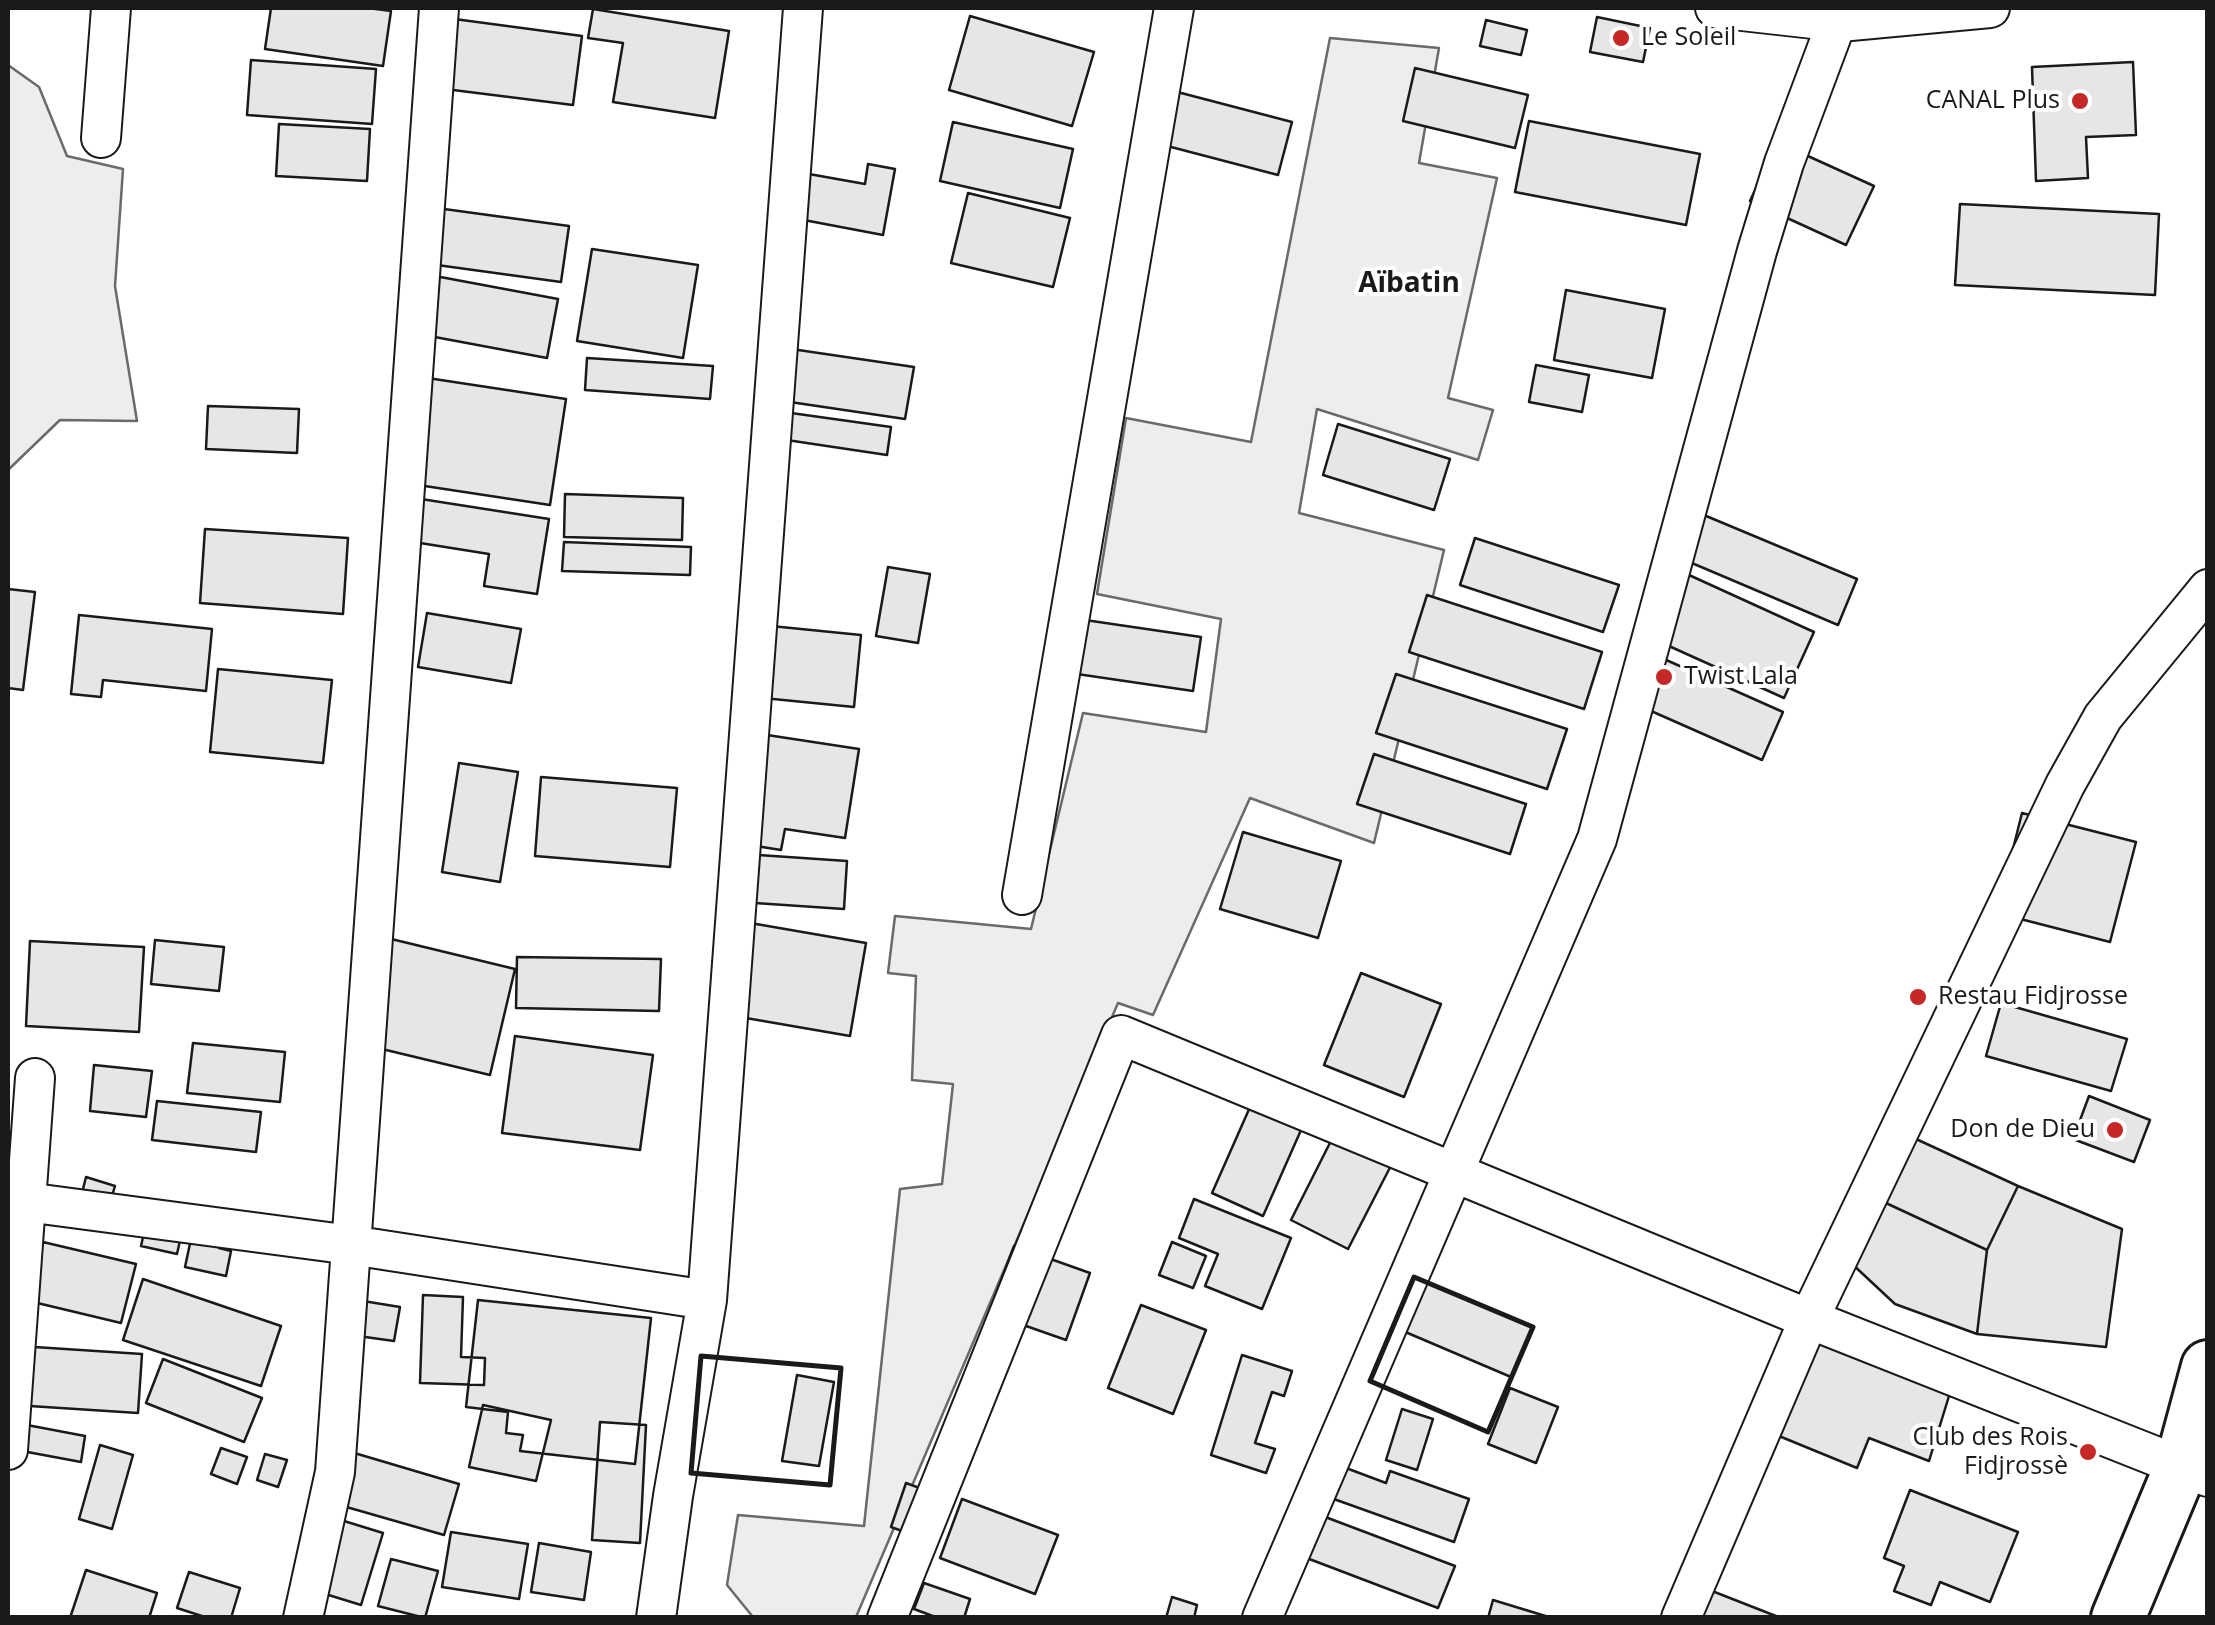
<!DOCTYPE html>
<meta charset="utf-8">
<style>
body{margin:0}
#map{position:relative;width:2215px;height:1625px;overflow:hidden;background:#fff;font-family:"Open Sans",sans-serif}
canvas{display:block}
.frame{position:absolute;inset:0;border:10px solid #1a1a1a;pointer-events:none}
</style>
<div id="map">
<canvas width="2215" height="1625"></canvas>
<div class="frame"></div>
</div>
<script>
const ctx = document.querySelector('canvas').getContext('2d');
ctx.lineJoin = 'round';
function paint(path, color) { ctx.fillStyle = color; ctx.fill(path, 'evenodd'); }
function stroke(path, color, width, dash) { ctx.strokeStyle = color; ctx.lineWidth = width; ctx.lineCap = dash ? 'butt' : 'round'; ctx.setLineDash(dash || []); ctx.stroke(path); }
function drawText(font, color, halo, rows, align = 'center') {
  ctx.font = font + ' "Open Sans",sans-serif'; ctx.lineWidth = 8; ctx.setLineDash([]); ctx.textBaseline = 'middle'; ctx.strokeStyle = halo; ctx.fillStyle = color; for (const [text, x, y, turn = 0] of rows) {
    ctx.save(); ctx.translate(x, y); ctx.rotate((+turn || 0) * Math.PI / 180); ctx.textAlign = isNaN(turn) ? turn : align; if (halo) ctx.strokeText(text, 0, 0); ctx.fillText(text, 0, 0); ctx.restore();
  }
}
const green = new Path2D(`
 M 1330,38 L 1439,48 L 1419,163 L 1497,178 L 1448,398 L 1493,410 L 1478,460 L 1317,409 L 1299,513 L 1444,550 L 1374,843 L 1250,798 L 1153,1015 L 1118,1003 L 856,1617 L 753,1617 L 727,1585 L 738,1515 L 864,1526 L 900,1189 L 942,1184 L 953,1084 L 912,1080 L 916,976 L 888,973 L 895,916 L 1031,929 L 1083,713 L 1206,732 L 1221,619 L 1097,594 L 1126,418 L 1251,442 Z
 M 8,65 L 39,87 L 67,156 L 123,169 L 115,286 L 137,421 L 60,420 L 8,470 Z`);
paint(green, '#ededed');
stroke(green, '#6a6a6a', 2.5);
const building = new Path2D(`
 M 271,8 L 368,8 L 391,11 L 383,66 L 265,49 Z
 M 593,9 L 729,31 L 715,118 L 613,102 L 623,43 L 588,38 Z
 M 970,16 L 1094,52 L 1072,126 L 949,90 Z
 M 1597,17 L 1650,28 L 1643,62 L 1590,52 Z
 M 447,18 L 582,36 L 573,105 L 437,88 Z
 M 1486,20 L 1527,30 L 1521,55 L 1480,46 Z
 M 251,60 L 376,69 L 372,124 L 247,115 Z
 M 2133,62 L 2136,135 L 2086,137 L 2088,178 L 2036,181 L 2032,67 Z
 M 1415,68 L 1528,95 L 1515,148 L 1403,121 Z
 M 1166,89 L 1292,122 L 1278,175 L 1152,142 Z
 M 1529,121 L 1700,154 L 1686,225 L 1515,192 Z
 M 953,122 L 1073,149 L 1060,208 L 940,181 Z
 M 279,124 L 370,129 L 367,181 L 276,176 Z
 M 1777,142 L 1874,186 L 1846,245 L 1750,201 Z
 M 868,164 L 895,169 L 883,235 L 772,214 L 781,169 L 865,184 Z
 M 968,193 L 1070,218 L 1053,287 L 951,263 Z
 M 1960,204 L 2159,214 L 2155,295 L 1955,285 Z
 M 422,206 L 569,226 L 561,282 L 415,262 Z
 M 592,249 L 698,265 L 683,358 L 577,341 Z
 M 419,273 L 558,299 L 547,358 L 408,332 Z
 M 1566,290 L 1665,309 L 1652,378 L 1554,360 Z
 M 771,346 L 914,367 L 905,419 L 763,398 Z
 M 587,358 L 713,366 L 710,399 L 585,390 Z
 M 1536,365 L 1589,375 L 1582,412 L 1529,402 Z
 M 421,377 L 566,399 L 550,505 L 405,483 Z
 M 208,406 L 299,409 L 297,453 L 206,449 Z
 M 784,412 L 891,427 L 887,455 L 780,439 Z
 M 1338,424 L 1450,459 L 1434,510 L 1323,475 Z
 M 565,494 L 683,498 L 682,540 L 564,537 Z
 M 402,496 L 549,519 L 537,594 L 484,586 L 489,554 L 395,539 Z
 M 1699,513 L 1857,579 L 1838,625 L 1680,558 Z
 M 205,529 L 348,538 L 343,614 L 200,603 Z
 M 1475,538 L 1619,585 L 1603,632 L 1460,585 Z
 M 564,542 L 691,547 L 690,575 L 562,571 Z
 M 888,567 L 930,574 L 918,643 L 876,636 Z
 M 1678,570 L 1814,632 L 1784,698 L 1649,637 Z
 M 8,589 L 35,592 L 23,690 L 8,688 Z
 M 1427,595 L 1602,652 L 1584,709 L 1409,652 Z
 M 427,613 L 521,629 L 511,683 L 418,667 Z
 M 79,615 L 212,629 L 206,691 L 103,680 L 101,697 L 71,694 Z
 M 1085,620 L 1201,637 L 1193,691 L 1077,674 Z
 M 771,626 L 861,635 L 854,707 L 763,698 Z
 M 1664,659 L 1783,712 L 1762,760 L 1642,707 Z
 M 218,669 L 332,680 L 323,763 L 210,752 Z
 M 1396,674 L 1567,729 L 1547,789 L 1376,733 Z
 M 754,733 L 859,749 L 845,838 L 785,829 L 781,850 L 737,843 Z
 M 1374,754 L 1526,804 L 1510,854 L 1357,804 Z
 M 459,763 L 518,772 L 500,882 L 442,872 Z
 M 541,777 L 677,788 L 670,867 L 535,856 Z
 M 2022,813 L 2136,842 L 2110,942 L 1997,913 Z
 M 1243,832 L 1341,861 L 1318,938 L 1220,909 Z
 M 729,853 L 847,861 L 844,909 L 725,901 Z
 M 733,920 L 866,943 L 850,1036 L 717,1013 Z
 M 383,937 L 515,969 L 490,1075 L 357,1043 Z
 M 155,940 L 224,947 L 219,991 L 151,984 Z
 M 30,941 L 144,947 L 139,1032 L 26,1026 Z
 M 517,957 L 661,959 L 659,1011 L 516,1008 Z
 M 1361,973 L 1441,1004 L 1404,1097 L 1324,1065 Z
 M 2001,1003 L 2127,1039 L 2111,1091 L 1986,1056 Z
 M 515,1036 L 653,1055 L 640,1150 L 502,1133 Z
 M 193,1043 L 285,1052 L 280,1102 L 187,1093 Z
 M 94,1065 L 152,1071 L 146,1117 L 90,1111 Z
 M 1258,1089 L 1309,1112 L 1263,1216 L 1212,1193 Z
 M 2089,1096 L 2150,1120 L 2134,1162 L 2073,1139 Z
 M 157,1101 L 261,1112 L 256,1152 L 152,1140 Z
 M 1340,1123 L 1398,1152 L 1348,1249 L 1291,1220 Z
 M 1903,1133 L 2018,1186 L 1987,1250 L 1873,1197 Z
 M 86,1177 L 115,1186 L 109,1206 L 81,1197 Z
 M 2018,1186 L 2122,1229 L 2106,1347 L 1977,1334 L 1987,1250 Z
 M 1873,1197 L 1987,1250 L 1977,1334 L 1895,1304 L 1850,1262 Z
 M 1194,1199 L 1291,1238 L 1262,1309 L 1205,1286 L 1218,1254 L 1179,1238 Z
 M 147,1219 L 183,1227 L 177,1254 L 141,1246 Z
 M 194,1225 L 223,1231 L 219,1248 L 231,1251 L 226,1276 L 185,1267 Z
 M 43,1242 L 136,1264 L 121,1323 L 29,1301 Z
 M 1172,1242 L 1206,1256 L 1193,1288 L 1159,1275 Z
 M 1014,1246 L 1090,1273 L 1066,1340 L 989,1313 Z
 M 143,1279 L 281,1326 L 261,1386 L 123,1340 Z
 M 1424,1281 L 1533,1327 L 1511,1377 L 1403,1331 Z
 M 423,1295 L 463,1297 L 461,1357 L 485,1358 L 484,1385 L 420,1383 Z
 M 478,1300 L 651,1318 L 635,1464 L 520,1451 L 523,1435 L 506,1433 L 508,1412 L 466,1407 Z
 M 363,1301 L 400,1307 L 394,1341 L 358,1336 Z
 M 1141,1305 L 1206,1330 L 1173,1414 L 1108,1388 Z
 M 1809,1311 L 1957,1370 L 1929,1461 L 1869,1438 L 1857,1468 L 1757,1427 Z
 M 19,1346 L 142,1354 L 138,1413 L 14,1405 Z
 M 1242,1355 L 1292,1371 L 1284,1396 L 1272,1392 L 1255,1443 L 1275,1449 L 1266,1473 L 1211,1455 Z
 M 163,1359 L 262,1398 L 244,1442 L 146,1403 Z
 M 797,1375 L 834,1382 L 819,1466 L 782,1461 Z
 M 1510,1388 L 1558,1407 L 1536,1463 L 1488,1444 Z
 M 483,1405 L 551,1420 L 536,1481 L 469,1467 Z
 M 1402,1409 L 1433,1419 L 1417,1470 L 1386,1460 Z
 M 600,1422 L 646,1425 L 640,1543 L 592,1540 Z
 M 27,1425 L 85,1436 L 81,1462 L 22,1451 Z
 M 100,1445 L 133,1455 L 112,1529 L 79,1519 Z
 M 221,1448 L 247,1457 L 237,1484 L 211,1474 Z
 M 351,1452 L 459,1484 L 444,1535 L 336,1504 Z
 M 265,1454 L 287,1460 L 278,1487 L 257,1480 Z
 M 1314,1456 L 1386,1483 L 1390,1471 L 1469,1499 L 1454,1542 L 1303,1488 Z
 M 906,1483 L 936,1494 L 921,1538 L 891,1527 Z
 M 1910,1490 L 2018,1532 L 1990,1602 L 1940,1582 L 1931,1605 L 1894,1591 L 1904,1566 L 1884,1558 Z
 M 962,1499 L 1058,1535 L 1035,1594 L 940,1558 Z
 M 318,1513 L 383,1533 L 361,1605 L 296,1585 Z
 M 1320,1515 L 1455,1566 L 1438,1608 L 1304,1557 Z
 M 451,1532 L 528,1544 L 519,1599 L 442,1587 Z
 M 539,1543 L 591,1552 L 584,1600 L 531,1592 Z
 M 391,1559 L 438,1571 L 425,1618 L 378,1606 Z
 M 86,1570 L 157,1593 L 149,1618 L 70,1618 Z
 M 189,1572 L 240,1588 L 231,1618 L 208,1618 L 177,1608 Z
 M 1689,1582 L 1781,1618 L 1675,1618 Z
 M 924,1583 L 970,1599 L 964,1618 L 938,1618 L 914,1609 Z
 M 1172,1597 L 1197,1605 L 1194,1618 L 1166,1618 Z
 M 1493,1600 L 1552,1618 L 1488,1618 Z`);
paint(building, '#e6e6e6');
stroke(building, '#1a1a1a', 2.5);
const minor = new Path2D(`
 M 1715,8 L 1840,22 L 1990,8
 M 101,138 L 111,8
 M 1022,895 L 1174,8
 M 26,1202 L 351,1245 L 707,1300
 M 8,1450 L 35,1078
 M 303,1618 L 335,1472 L 439,8
 M 656,1618 L 673,1496 L 707,1300 L 803,8
 M 887,1618 L 1121,1035 L 1809,1319 L 2208,1477
 M 1262,1618 L 1597,839 L 1757,251 L 1784,163 L 1842,8
 M 1681,1618 L 1809,1319 L 2065,785 L 2103,717 L 2208,589`);
const secondary = new Path2D(`
 M 2118,1618 L 2181,1467 L 2208,1367`);
stroke(minor, '#1a1a1a', 42);
stroke(secondary, '#1a1a1a', 58);
stroke(minor, '#fff', 38);
stroke(secondary, '#fff', 52);
stroke(new Path2D(`
 M 1414,1277 L 1533,1327 L 1488,1432 L 1370,1381 Z
 M 701,1356 L 841,1368 L 830,1485 L 691,1473 Z`), '#1a1a1a', 5);
for (const [x, y, r, color] of [
 [1621,38,10,"#c62828"],
 [2080,101,10,"#c62828"],
 [1664,677,10,"#c62828"],
 [1918,997,10,"#c62828"],
 [2115,1130,10,"#c62828"],
 [2088,1452,10,"#c62828"]
]) { const dot = new Path2D(); dot.arc(x, y, r, 0, 2 * Math.PI); ctx.fillStyle = color; ctx.fill(dot); stroke(dot, '#fff', 4); }
drawText('25px', '#1a1a1a', '#fff', [
 ["Le Soleil",1641,38],
 ["CANAL Plus",2060,101,"right"],
 ["Twist Lala",1684,677],
 ["Restau Fidjrosse",1938,997],
 ["Don de Dieu",2095,1130,"right"],
 ["Club des Rois",2068,1438,"right"],
 ["Fidjrossè",2068,1467,"right"]
], 'left');
drawText('bold 28px', '#1a1a1a', '#fff', [
 ["Aïbatin",1409,284]
]);
</script>
